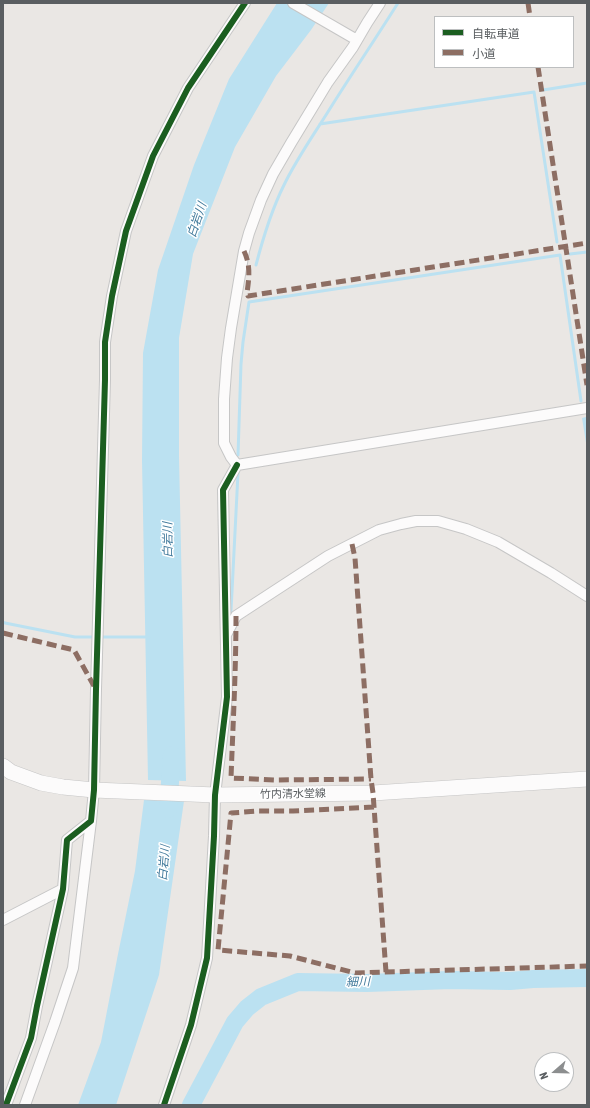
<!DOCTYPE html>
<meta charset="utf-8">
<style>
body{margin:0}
#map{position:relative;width:590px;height:1108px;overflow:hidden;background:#eae7e4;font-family:"Asap Condensed","Noto Sans JP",sans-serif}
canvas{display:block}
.frame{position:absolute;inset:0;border:4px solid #5a5e61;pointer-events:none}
.legend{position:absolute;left:434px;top:16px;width:140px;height:52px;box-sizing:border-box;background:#fff;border:1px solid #bdbfc0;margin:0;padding:5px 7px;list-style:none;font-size:12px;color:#5a5e61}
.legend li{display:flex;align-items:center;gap:8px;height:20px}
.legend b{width:20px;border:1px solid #bdbfc0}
.north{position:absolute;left:534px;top:1052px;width:40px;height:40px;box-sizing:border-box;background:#fff;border:1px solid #bdbfc0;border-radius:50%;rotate:250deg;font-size:11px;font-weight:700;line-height:16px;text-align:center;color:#5a5e61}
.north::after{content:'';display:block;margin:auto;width:14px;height:18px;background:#8c8e8f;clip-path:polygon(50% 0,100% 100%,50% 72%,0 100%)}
</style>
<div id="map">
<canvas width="590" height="1108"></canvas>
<div class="frame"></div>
<ul class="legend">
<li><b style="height:5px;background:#1b5e20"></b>自転車道</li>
<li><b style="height:5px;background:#8d6e63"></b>小道</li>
</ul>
<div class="north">N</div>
</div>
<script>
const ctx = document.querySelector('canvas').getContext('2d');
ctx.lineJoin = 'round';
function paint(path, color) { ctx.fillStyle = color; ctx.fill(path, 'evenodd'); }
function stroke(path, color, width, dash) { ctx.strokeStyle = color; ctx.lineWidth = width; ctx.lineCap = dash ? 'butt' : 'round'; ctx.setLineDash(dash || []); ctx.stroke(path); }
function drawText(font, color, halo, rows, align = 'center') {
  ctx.font = font + ' "Asap Condensed","Noto Sans JP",sans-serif'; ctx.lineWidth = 3; ctx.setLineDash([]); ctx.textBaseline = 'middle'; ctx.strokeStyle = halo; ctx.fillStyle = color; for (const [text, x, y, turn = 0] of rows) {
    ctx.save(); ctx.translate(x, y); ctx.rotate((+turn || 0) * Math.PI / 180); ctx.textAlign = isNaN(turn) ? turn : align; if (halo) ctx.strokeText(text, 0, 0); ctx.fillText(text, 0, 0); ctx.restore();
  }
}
paint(new Path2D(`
 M 277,3 L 329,3 L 311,30 L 276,76 L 235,147 L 193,254 L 179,338 L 179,456 L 186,781 L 148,780 L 142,460 L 143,353 L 158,270 L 194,165 L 229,79 Z
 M 586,417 L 587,449 L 582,418 Z
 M 144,800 L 184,801 L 159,975 L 116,1105 L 78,1105 L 101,1042 L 118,954 L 135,871 Z`), '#bbe1f1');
stroke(new Path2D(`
 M 543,90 L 587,83
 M 320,124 L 534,92 L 557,242
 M 570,254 L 587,252
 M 256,265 C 263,238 271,211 284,185 C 297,158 315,133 331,107 C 353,72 376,38 398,3
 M 238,455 L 241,364 L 243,342 L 249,302 L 560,255 L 581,401
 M 231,611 L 238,473
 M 3,622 L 5,623 L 75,637 L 149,637`), '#bbe1f1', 3);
stroke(new Path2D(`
 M 168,809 L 172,755
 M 191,1105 L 235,1022 L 247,1008 L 261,997 L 298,982 L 367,983 L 451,980 L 510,981 L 533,979 L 587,978`), '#bbe1f1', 18);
const street = new Path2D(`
 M 293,3 L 357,40
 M 237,465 L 231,457 L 224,443 L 224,399 L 227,358 L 231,328 L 244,251 L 249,233 L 261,200 L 273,174 L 291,143 L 328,82 L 353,47 L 367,23 L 380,3
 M 237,465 L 587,408
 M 226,635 L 236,616 L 328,556 L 379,530 L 401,524 L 416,521 L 438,521 L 466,529 L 498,542 L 551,573 L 587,596
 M 3,920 L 63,889
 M 6,1105 L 31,1038 L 37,1006 L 63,889 L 67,840 L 91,821 L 94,790 L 96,689 L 105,380 L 105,342 L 112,296 L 126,231 L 153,156 L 188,88 L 245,3
 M 25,1105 L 55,1022 L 73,968 L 91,821
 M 164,1105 L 191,1025 L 207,958 L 214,836 L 215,795 L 227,697 L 223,490 L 237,465`);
const secondary = new Path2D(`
 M 3,766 L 11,772 L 41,783 L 63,787 L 94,790 L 215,795 L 373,793 L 587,779`);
stroke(street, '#c6c6c6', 12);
stroke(secondary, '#c5c5c5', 16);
stroke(street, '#fcfbfb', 10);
stroke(secondary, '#fcfbfb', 15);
stroke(new Path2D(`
 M 528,3 L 530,17
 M 538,67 L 587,385
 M 244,251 C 251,266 249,278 247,293 L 248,296 L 587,243
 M 352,544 L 355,558 L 371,779 L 373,793 L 386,972
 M 236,616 C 236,670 233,724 231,778 L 274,780 L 371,779
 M 3,633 L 74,650 L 94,686
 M 374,807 L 293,811 L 258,811 L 231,813 L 218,950 L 290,956 L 355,973 L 587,966`), '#8d6e63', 5, [10, 5]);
stroke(new Path2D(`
 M 6,1105 L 31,1038 L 37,1006 L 63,889 L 67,840 L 91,821 L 94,790 L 96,689 L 105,380 L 105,342 L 112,296 L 126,231 L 153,156 L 188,88 L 245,3
 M 164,1105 L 191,1025 L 207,958 L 214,836 L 215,795 L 227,697 L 223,490 L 237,465`), '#1b5e20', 6);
drawText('11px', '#5a5e61', '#fff', [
 ["竹内清水堂線",293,794,-1]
]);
drawText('italic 12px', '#447c9d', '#fff', [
 ["白岩川",197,220,-71],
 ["白岩川",168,540,-91],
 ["白岩川",164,863,-85],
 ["細川",358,982,-1]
]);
</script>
